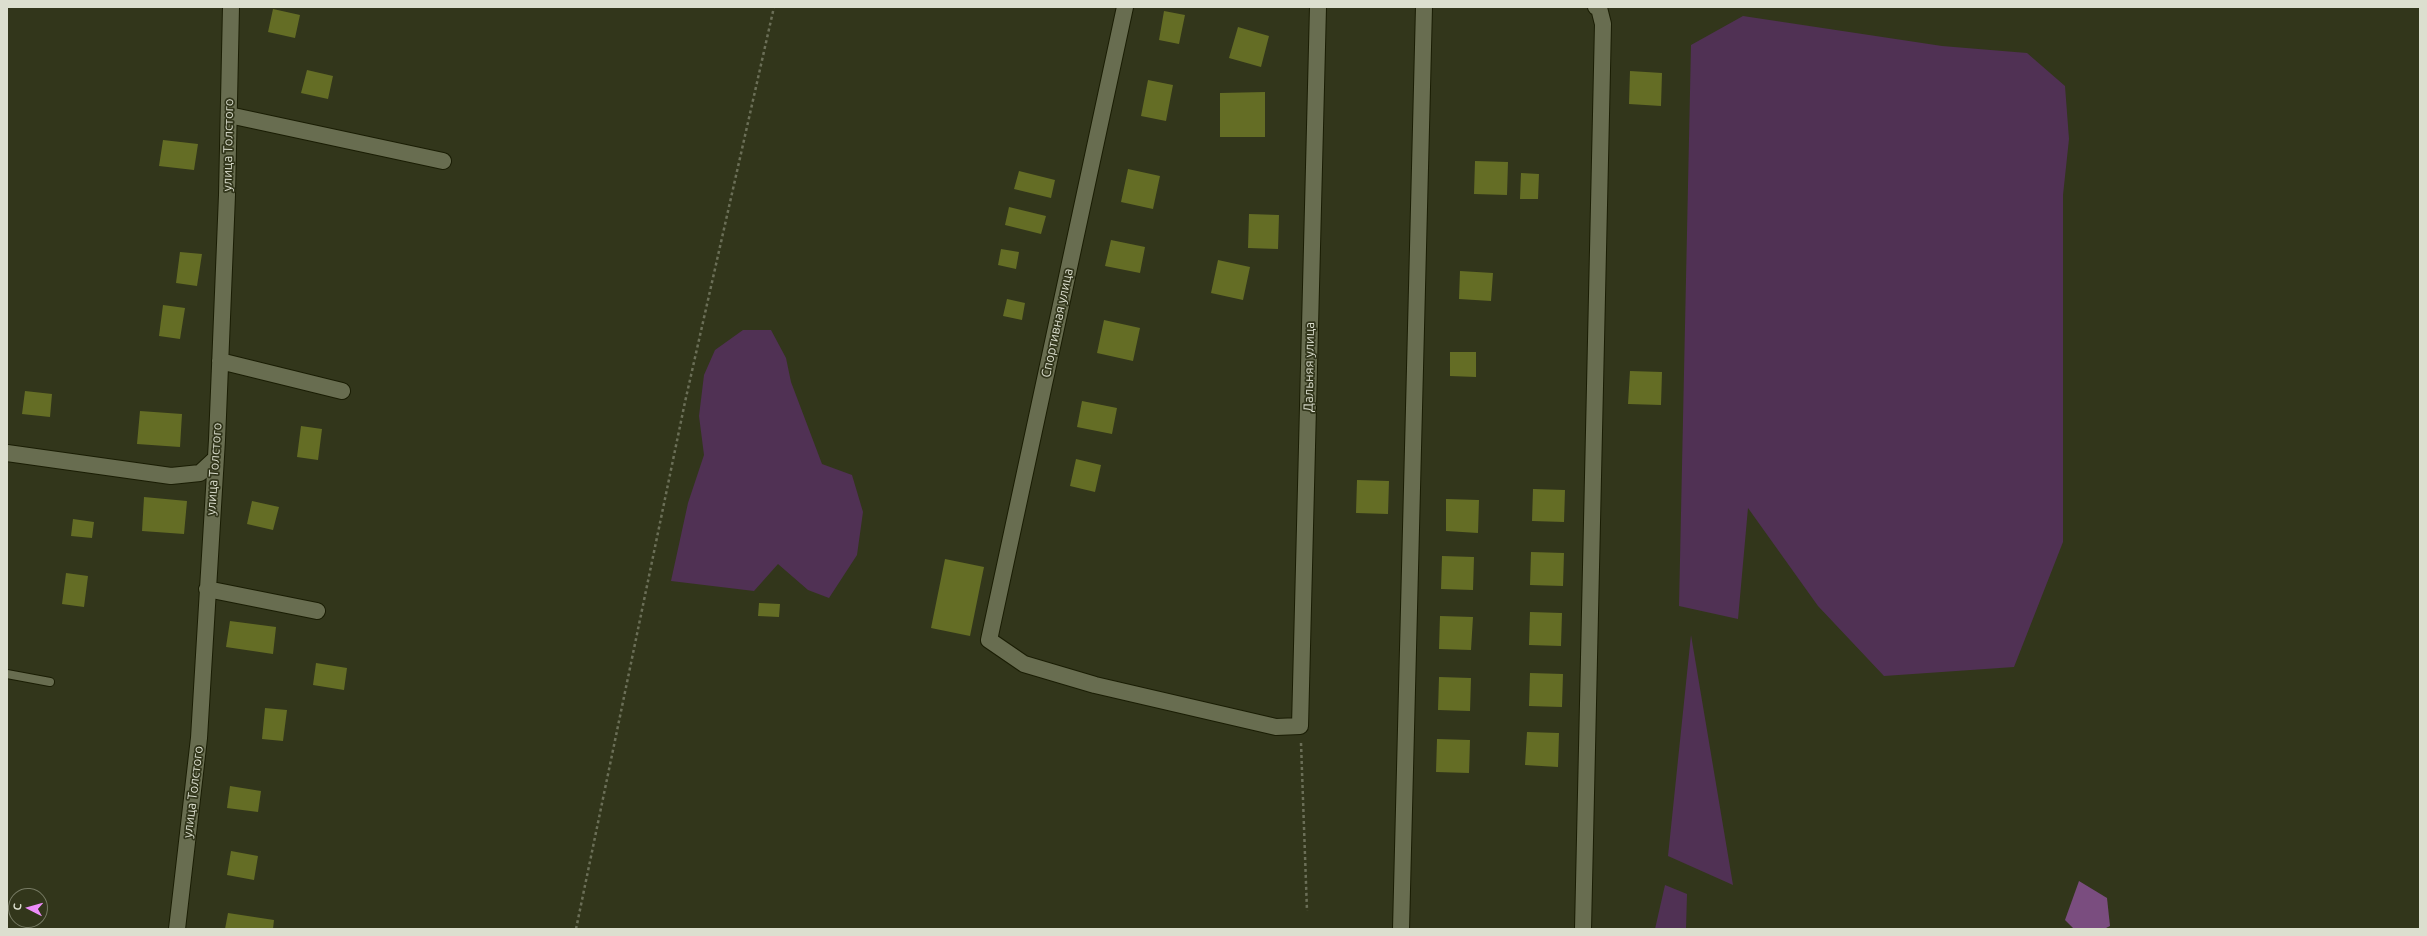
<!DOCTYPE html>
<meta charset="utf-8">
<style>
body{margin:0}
#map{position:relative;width:2427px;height:936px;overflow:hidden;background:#32361b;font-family:Ubuntu,sans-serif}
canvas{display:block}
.frame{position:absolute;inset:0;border:8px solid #dcdfcf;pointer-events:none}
.north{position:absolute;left:8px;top:888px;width:40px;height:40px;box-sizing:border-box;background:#32361b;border:1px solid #767a63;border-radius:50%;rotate:276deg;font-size:11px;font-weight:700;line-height:16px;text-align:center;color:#dcdfcf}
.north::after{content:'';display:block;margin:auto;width:14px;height:18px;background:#ed8cf9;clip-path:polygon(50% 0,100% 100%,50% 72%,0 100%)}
</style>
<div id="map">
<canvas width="2427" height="936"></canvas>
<div class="frame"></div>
<div class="north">С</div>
</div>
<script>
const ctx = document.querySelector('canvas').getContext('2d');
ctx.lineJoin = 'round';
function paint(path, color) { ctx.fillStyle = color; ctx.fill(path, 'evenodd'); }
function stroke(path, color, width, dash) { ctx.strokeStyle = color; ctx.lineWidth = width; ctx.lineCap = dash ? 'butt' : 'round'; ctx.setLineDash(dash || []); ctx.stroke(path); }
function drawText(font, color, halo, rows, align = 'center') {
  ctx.font = font + ' Ubuntu,sans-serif'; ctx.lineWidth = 3.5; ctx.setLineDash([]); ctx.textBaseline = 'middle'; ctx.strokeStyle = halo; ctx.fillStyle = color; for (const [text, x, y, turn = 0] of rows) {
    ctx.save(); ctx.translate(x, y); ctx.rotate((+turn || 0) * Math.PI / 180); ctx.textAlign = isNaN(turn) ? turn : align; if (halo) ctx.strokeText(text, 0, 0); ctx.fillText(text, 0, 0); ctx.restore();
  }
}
paint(new Path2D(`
 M 1743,16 L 1942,46 L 2027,53 L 2065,86 L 2069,139 L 2063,195 L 2063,542 L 2014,667 L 1884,676 L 1818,606 L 1748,508 L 1738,619 L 1679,606 L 1691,45 Z
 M 743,330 L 771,330 L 786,358 L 791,382 L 822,464 L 852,475 L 863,512 L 857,555 L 829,598 L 808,590 L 778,564 L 754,591 L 671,581 L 688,503 L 704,455 L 699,416 L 704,375 L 715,350 Z
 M 1691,635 L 1733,885 L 1668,856 Z
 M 1665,885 L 1687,894 L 1686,929 L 1655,929 Z`), '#503154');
paint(new Path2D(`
 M 2079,881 L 2107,898 L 2110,926 L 2104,929 L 2074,929 L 2065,920 Z`), '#7a4d7f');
paint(new Path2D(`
 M 273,9 L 300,15 L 295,38 L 268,32 Z
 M 1164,11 L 1185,15 L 1179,44 L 1159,40 Z
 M 1238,27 L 1269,36 L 1261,67 L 1229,58 Z
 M 307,70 L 333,76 L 328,99 L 301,93 Z
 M 1630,71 L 1662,73 L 1661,106 L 1629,104 Z
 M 1148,80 L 1173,85 L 1166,121 L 1141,116 Z
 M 1265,92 L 1265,137 L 1220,137 L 1220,93 Z
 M 163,140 L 198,144 L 194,170 L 159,166 Z
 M 1475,161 L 1508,162 L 1507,195 L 1474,194 Z
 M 1128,169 L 1160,176 L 1153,209 L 1121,202 Z
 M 1019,171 L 1055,180 L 1051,198 L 1014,189 Z
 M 1521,173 L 1539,174 L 1538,199 L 1520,199 Z
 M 1009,207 L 1046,216 L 1041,234 L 1005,225 Z
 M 1249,214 L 1279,215 L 1278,249 L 1248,248 Z
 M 1111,240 L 1145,247 L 1140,273 L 1105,266 Z
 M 1001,249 L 1019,252 L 1016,269 L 998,265 Z
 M 180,252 L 202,254 L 197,286 L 176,283 Z
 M 1218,260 L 1250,267 L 1243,300 L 1211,293 Z
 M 1460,271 L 1493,273 L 1491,301 L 1459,299 Z
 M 1007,299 L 1025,303 L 1022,320 L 1003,316 Z
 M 163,305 L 185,308 L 180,339 L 159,336 Z
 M 1104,320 L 1140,328 L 1133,361 L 1097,353 Z
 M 1450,352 L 1476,352 L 1476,377 L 1450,376 Z
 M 1630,371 L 1662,372 L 1661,405 L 1628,404 Z
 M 25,391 L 52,394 L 50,417 L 22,414 Z
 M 1082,401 L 1117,408 L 1112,434 L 1077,427 Z
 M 140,411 L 182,414 L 180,447 L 137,444 Z
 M 301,426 L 322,429 L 318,460 L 297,457 Z
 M 1076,459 L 1101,465 L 1095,492 L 1070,486 Z
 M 1357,480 L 1389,481 L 1388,514 L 1356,513 Z
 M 1533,489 L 1565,490 L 1564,522 L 1532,521 Z
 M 144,497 L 187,501 L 184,534 L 142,531 Z
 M 1446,499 L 1479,500 L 1478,533 L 1446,531 Z
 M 252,501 L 279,507 L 273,530 L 247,524 Z
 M 73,519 L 94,522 L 92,538 L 71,536 Z
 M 1531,552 L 1564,553 L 1563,586 L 1530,585 Z
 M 1442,556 L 1474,557 L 1473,590 L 1441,589 Z
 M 945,559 L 984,567 L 970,636 L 931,628 Z
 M 66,573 L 88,576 L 84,607 L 62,604 Z
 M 759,603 L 780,604 L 779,617 L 758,616 Z
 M 1530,612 L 1562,613 L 1561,646 L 1529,645 Z
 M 1440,616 L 1473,617 L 1471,650 L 1439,649 Z
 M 230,621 L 276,627 L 273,654 L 226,647 Z
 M 316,663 L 347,668 L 344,690 L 313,685 Z
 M 1530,673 L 1563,674 L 1562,707 L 1529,706 Z
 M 1439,677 L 1471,678 L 1470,711 L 1438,710 Z
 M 265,708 L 287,710 L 283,741 L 262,739 Z
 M 1527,732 L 1559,733 L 1558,767 L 1525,765 Z
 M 1437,739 L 1470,740 L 1469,773 L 1436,772 Z
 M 230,786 L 261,791 L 258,812 L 227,808 Z
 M 231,851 L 258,856 L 254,880 L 227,875 Z
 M 228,913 L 274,920 L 273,929 L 225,929 Z`), '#646d25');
const service = new Path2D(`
 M 7,674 L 50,682`);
const minor = new Path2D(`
 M 1125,7 L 989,640 L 1024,664 L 1095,685 L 1276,727 L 1300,726 L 1318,7
 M 229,115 L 443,161
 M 220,361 L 342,391
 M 7,453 L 171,476 L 200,473 L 214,460
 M 207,589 L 317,611
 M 177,929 L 199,738 L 217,440 L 227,195 L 231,7
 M 1401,929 L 1424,7
 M 1583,929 L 1603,24 L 1599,8 L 1596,7`);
stroke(service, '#1a1d04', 10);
stroke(minor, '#1a1d04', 18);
stroke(new Path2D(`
 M 1301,743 L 1307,911
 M 576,929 L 685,402 L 774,7`), '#6b6f57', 2.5, [3, 3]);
stroke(service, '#686d50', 8);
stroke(minor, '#686d50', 16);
drawText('13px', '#dcdfcf', '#32361b', [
 ["улица Толстого",228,145,-89],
 ["Спортивная улица",1057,323,-78],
 ["Дальняя улица",1309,367,-89],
 ["улица Толстого",214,469,-86],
 ["улица Толстого",193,792,-83]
]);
</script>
